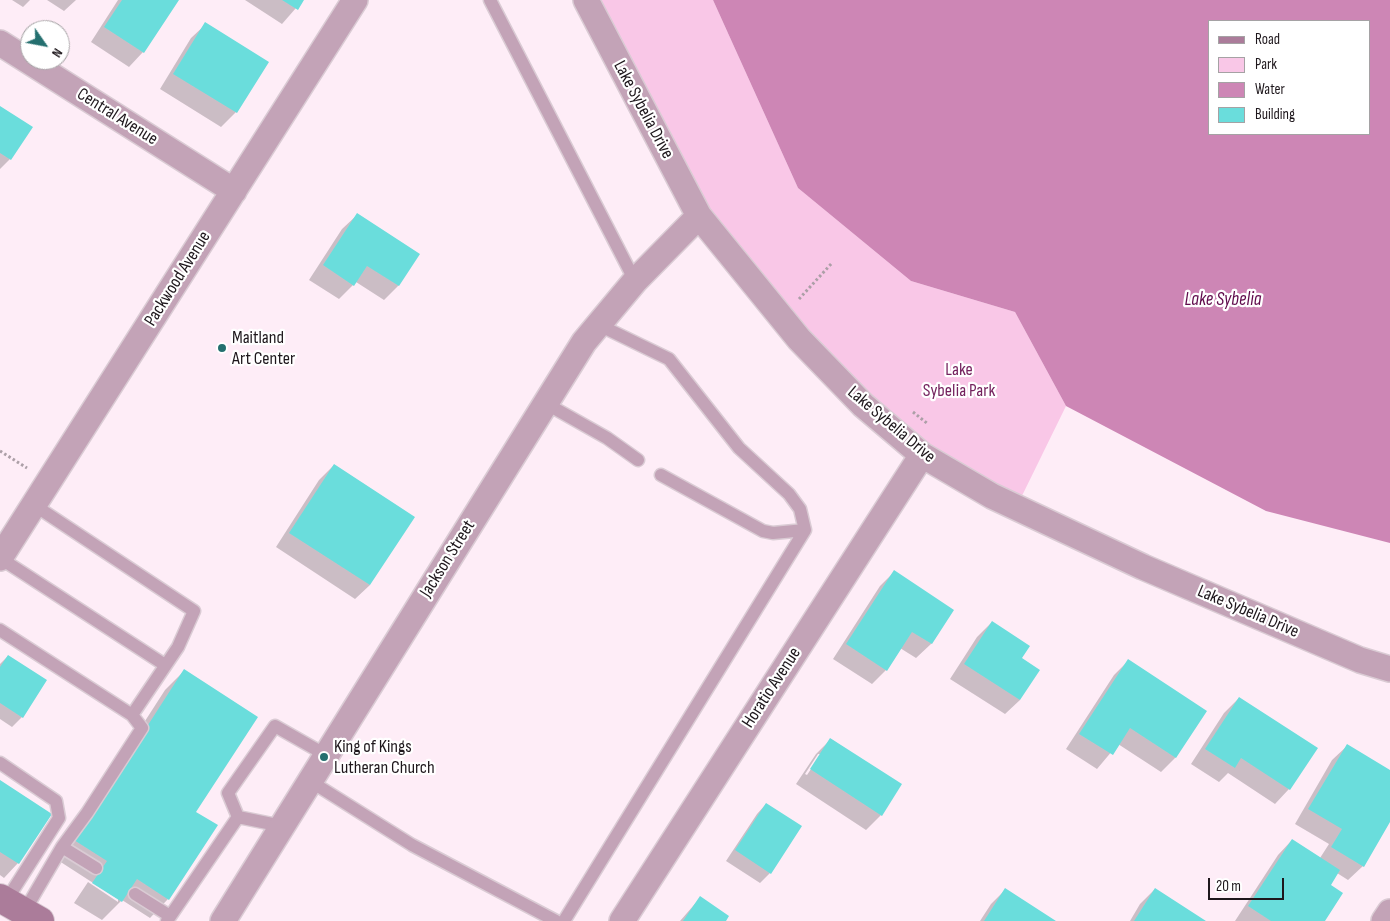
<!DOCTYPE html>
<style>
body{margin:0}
#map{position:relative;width:1390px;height:921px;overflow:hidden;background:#feedf7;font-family:"Sofia Sans Condensed",sans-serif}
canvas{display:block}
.legend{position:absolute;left:1208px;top:20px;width:162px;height:115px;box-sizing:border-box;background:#fff;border:1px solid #a5a2a4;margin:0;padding:6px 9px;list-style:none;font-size:15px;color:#1e171c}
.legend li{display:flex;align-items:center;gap:10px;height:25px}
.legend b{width:25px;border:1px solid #a5a2a4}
.north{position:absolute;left:20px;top:20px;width:50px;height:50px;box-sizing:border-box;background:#fff;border:1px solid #a5a2a4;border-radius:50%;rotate:123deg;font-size:14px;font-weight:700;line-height:20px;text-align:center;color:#1e171c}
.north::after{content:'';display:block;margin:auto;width:18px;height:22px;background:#246f6f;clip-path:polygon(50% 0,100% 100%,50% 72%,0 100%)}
.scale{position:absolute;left:1208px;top:878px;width:76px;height:22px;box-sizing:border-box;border:2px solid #1e171c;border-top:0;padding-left:6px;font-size:15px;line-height:18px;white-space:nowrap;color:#1e171c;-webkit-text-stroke:4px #fff;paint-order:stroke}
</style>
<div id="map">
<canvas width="1390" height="921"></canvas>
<ul class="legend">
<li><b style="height:6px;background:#ab7c9a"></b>Road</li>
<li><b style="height:14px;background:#f9c7e7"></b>Park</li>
<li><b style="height:14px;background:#cd86b5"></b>Water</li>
<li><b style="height:14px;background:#6adddc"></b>Building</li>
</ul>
<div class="north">N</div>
<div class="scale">20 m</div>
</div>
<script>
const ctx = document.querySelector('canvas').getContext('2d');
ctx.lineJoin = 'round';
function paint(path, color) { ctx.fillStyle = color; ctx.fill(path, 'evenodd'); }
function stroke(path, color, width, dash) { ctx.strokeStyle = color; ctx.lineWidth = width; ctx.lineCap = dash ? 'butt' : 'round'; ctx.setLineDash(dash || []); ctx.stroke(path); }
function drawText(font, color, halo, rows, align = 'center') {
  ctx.font = font + ' "Sofia Sans Condensed",sans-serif'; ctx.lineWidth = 4.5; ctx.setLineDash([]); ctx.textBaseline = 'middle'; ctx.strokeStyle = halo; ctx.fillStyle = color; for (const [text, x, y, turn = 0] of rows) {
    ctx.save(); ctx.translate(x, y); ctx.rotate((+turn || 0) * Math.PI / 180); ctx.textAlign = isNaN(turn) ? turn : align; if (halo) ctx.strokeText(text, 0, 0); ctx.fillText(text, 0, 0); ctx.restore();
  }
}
paint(new Path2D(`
 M 588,0 L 713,0 L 798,188 L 911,281 L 1015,312 L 1066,406 L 1016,508 L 922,455 L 699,216 Z`), '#f9c7e7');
paint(new Path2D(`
 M 713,0 L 1390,0 L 1390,543 L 1266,511 L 1066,406 L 1015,312 L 911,281 L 798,188 ZM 1209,21 L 1369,21 L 1369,134 L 1209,134 Z`), '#cd86b5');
paint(new Path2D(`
 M 12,0 L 30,0 L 23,7 Z
 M 47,0 L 76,0 L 64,11 Z
 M 118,0 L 177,0 L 143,52 L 129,67 L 91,42 Z
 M 245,0 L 303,0 L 282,24 Z
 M 206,24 L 267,62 L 236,112 L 221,127 L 160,89 L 191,38 Z
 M 0,107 L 31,127 L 10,159 L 0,169 Z
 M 357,215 L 418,255 L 398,286 L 384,300 L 356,282 L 339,299 L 309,280 L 342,229 Z
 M 334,465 L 370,585 L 355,599 L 276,547 L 319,480 Z
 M 894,572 L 953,610 L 931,644 L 916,658 L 900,648 L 886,670 L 872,684 L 833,659 L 880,586 Z
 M 992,622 L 1020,700 L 1005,714 L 950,679 L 977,637 Z
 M 8,656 L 22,717 L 12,727 L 0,719 L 0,664 Z
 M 1128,661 L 1205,711 L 1175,758 L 1161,772 L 1118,744 L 1097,769 L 1066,749 L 1114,675 Z
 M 184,671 L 194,812 L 168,899 L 150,918 L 122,900 L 102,920 L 74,903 L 88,882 L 118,902 L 118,899 L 56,859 L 165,690 Z
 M 1239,698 L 1289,789 L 1275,804 L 1228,773 L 1219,782 L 1191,764 L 1224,713 Z
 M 831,739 L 900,785 L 881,815 L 866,830 L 796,784 L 816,754 ZM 818,754 L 821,754 L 807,775 L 805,774 Z
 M 1347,746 L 1390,772 L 1390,820 L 1363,866 L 1348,880 L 1337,873 L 1329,885 L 1323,921 L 1235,921 L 1278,855 L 1292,840 L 1320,858 L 1329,844 L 1295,824 L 1332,760 Z
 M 0,782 L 18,863 L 4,878 L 0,875 Z
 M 766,804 L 770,873 L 760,883 L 726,861 L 757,814 Z
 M 1155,889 L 1204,921 L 1130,921 L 1140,904 Z
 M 1005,890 L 1054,921 L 980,921 L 991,904 Z
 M 700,898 L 725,921 L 680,921 Z`), '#0003');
paint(new Path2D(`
 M 122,0 L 179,0 L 144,53 L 104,27 Z
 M 282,0 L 304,0 L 298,10 Z
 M 205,22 L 269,62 L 237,113 L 173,74 Z
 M 0,106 L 33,127 L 11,160 L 0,153 Z
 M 357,213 L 420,254 L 399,286 L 367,266 L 354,286 L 323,265 Z
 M 334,464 L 415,517 L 370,585 L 289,533 Z
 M 894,570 L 954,610 L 932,644 L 912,632 L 887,671 L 846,644 Z
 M 992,621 L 1030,646 L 1022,658 L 1040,670 L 1020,700 L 964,664 Z
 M 8,655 L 47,680 L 23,718 L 0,703 L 0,667 Z
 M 1128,659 L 1207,711 L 1176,758 L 1130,728 L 1113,755 L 1079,734 Z
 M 184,669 L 258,717 L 196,812 L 218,825 L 169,900 L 137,879 L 122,902 L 92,883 L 107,861 L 74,840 Z
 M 1239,697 L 1318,748 L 1290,790 L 1241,758 L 1235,768 L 1205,749 Z
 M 830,738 L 902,784 L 882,816 L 810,769 Z
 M 1347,744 L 1390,770 L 1390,822 L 1364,867 L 1331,847 L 1342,829 L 1308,809 Z
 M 0,780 L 52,814 L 19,864 L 0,852 Z
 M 766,803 L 802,826 L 771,874 L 735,850 Z
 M 1292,839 L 1340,870 L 1331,885 L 1343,893 L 1325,921 L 1271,921 L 1248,906 Z
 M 1005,888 L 1056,921 L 984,921 Z
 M 1155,888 L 1206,921 L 1134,921 Z
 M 700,896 L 729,916 L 726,921 L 683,921 Z`), '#6adddc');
const service = new Path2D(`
 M 490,0 L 635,281
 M 545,403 L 607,438 L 638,460
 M 661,475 L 763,531 L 773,533 L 805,530
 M 34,505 L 194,611 L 178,647 L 132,715
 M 0,558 L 165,665
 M 0,630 L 132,715 L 142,728 L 87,813 L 62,847
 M 0,763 L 56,801 L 59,818 L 6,901
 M 310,781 L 412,845 L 556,921
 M 282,826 L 238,817 L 228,793 L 275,726 L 326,755
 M 135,894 L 170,916
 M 24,912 L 62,847 L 96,868
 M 167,921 L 238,817
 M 564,921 L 805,530 L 800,509 L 789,494 L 739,448 L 669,359 L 599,325`);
const minor = new Path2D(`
 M 586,0 L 699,216 L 799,339 L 863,405 L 922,455 L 992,496 L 1143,567 L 1360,660 L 1390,669
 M 0,43 L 234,191
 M 0,558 L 355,0
 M 223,921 L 584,342 L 635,281 L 699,216
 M 622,921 L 922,455
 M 1384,921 L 1390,912`);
const secondary = new Path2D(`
 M 0,898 L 40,921`);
stroke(service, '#dacbd4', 15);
stroke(minor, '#dacbd4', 28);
stroke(secondary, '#dacbd4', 30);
stroke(new Path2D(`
 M 799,299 L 832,263
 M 913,412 L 928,424
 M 0,451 L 27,468`), '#ac9fa7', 3, [2.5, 2.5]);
stroke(service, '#c3a3b7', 12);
stroke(minor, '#c3a3b7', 25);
stroke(secondary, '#ab7c9a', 28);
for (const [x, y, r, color] of [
 [222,348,5,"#246f6f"],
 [324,757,5,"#246f6f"]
]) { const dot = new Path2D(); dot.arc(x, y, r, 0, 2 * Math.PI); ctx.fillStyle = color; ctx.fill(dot); stroke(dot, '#fff', 2); }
drawText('18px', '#1e171c', '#fff', [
 ["Lake Sybelia Drive",643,110,62],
 ["Central Avenue",117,117,32],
 ["Packwood Avenue",178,279,-58],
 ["Lake Sybelia Drive",891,425,40],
 ["Jackson Street",448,559,-58],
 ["Lake Sybelia Drive",1248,612,23],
 ["Horatio Avenue",772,688,-57]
]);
drawText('18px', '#1e171c', '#fff', [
 ["Maitland",232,338],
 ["Art Center",232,359],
 ["King of Kings",334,747],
 ["Lutheran Church",334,768]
], 'left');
drawText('18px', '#75235f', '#fff', [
 ["Lake",959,370],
 ["Sybelia Park",959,391]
]);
drawText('italic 19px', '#600b4c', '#fff', [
 ["Lake Sybelia",1223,300]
]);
</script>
